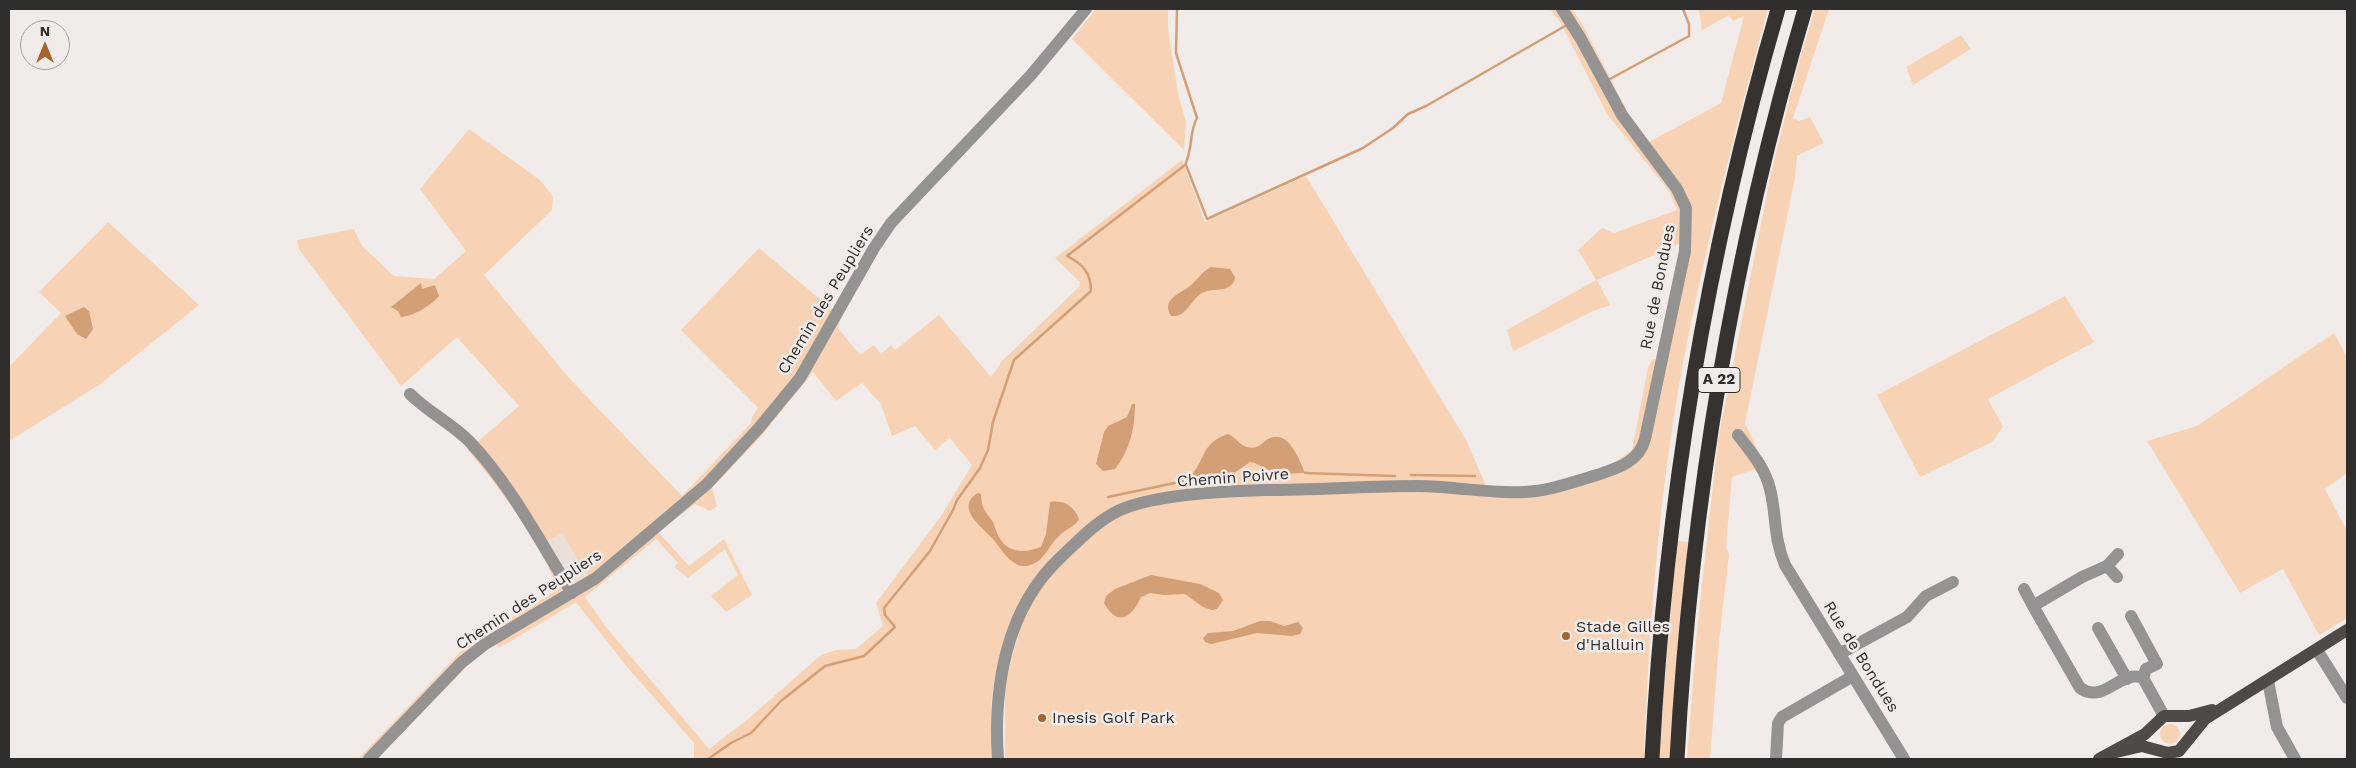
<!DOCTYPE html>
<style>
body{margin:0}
#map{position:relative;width:2356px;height:768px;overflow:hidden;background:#f1ece9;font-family:"Work Sans",sans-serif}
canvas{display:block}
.frame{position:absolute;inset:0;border:10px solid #302e2d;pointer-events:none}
.north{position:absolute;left:20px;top:20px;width:50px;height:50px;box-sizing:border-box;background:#f1ece9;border:1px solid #a4a09e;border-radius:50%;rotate:0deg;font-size:14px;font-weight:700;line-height:20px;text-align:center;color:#302e2d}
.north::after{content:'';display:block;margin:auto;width:18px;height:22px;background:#a5652d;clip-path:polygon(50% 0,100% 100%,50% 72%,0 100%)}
</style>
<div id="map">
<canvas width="2356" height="768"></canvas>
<div class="frame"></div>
<div class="north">N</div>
</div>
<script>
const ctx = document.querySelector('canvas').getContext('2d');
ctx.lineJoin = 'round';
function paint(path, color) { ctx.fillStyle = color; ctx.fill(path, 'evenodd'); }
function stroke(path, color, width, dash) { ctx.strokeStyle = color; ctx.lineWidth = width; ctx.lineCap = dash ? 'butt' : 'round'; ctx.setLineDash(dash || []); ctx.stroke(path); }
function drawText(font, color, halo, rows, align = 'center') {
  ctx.font = font + ' "Work Sans",sans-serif'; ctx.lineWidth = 5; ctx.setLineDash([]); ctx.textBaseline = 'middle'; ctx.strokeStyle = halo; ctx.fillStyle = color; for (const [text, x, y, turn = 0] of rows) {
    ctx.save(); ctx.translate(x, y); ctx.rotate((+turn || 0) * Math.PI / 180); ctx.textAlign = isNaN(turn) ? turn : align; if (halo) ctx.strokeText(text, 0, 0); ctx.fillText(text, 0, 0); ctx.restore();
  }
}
paint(new Path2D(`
 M 562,532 L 589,575 L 570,584 L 545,542 Z`), '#ebe0d8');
paint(new Path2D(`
 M 1096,9 L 1168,9 L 1168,29 L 1178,94 L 1186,122 L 1184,150 L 1072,39 Z
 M 1550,9 L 1572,9 L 1584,27 L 1628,113 L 1649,142 L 1721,103 L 1744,16 L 1733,21 L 1729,15 L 1702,30 L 1699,9 L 1768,9 C 1736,126 1706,243 1683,363 C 1659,493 1649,627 1644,759 L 1005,759 L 1005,682 L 1031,591 L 1028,587 C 1015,617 1001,649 994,682 C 989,707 992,734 994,759 L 694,759 L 694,743 L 628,668 L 576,602 L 499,648 L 495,642 L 470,663 L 377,759 L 358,759 L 466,646 L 558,589 L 537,542 L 496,485 L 468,450 L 519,406 L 457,337 L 401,386 L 299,249 L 297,240 L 354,229 L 362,246 L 394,276 L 434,279 L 466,251 L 420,189 L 469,129 L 540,180 L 553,197 L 552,210 L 484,275 L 569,378 L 682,496 L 751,423 L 752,417 L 758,408 L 681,330 L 759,248 L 841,317 L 838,328 L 860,355 L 874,345 L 881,354 L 891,345 L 895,350 L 939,315 L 991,377 L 1002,361 L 1079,287 L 1080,282 L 1055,258 L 1182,160 L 1205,222 L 1306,176 L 1466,440 L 1486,486 L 1539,487 L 1612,464 L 1632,450 L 1648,367 L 1653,359 L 1666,362 L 1690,239 L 1597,280 L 1610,305 L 1591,312 L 1513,351 L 1507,330 L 1596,280 L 1578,250 L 1602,228 L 1614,233 L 1677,210 L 1669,191 L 1607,114 L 1560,22 ZM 813,372 L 836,401 L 862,383 L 881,404 L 892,436 L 915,426 L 935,450 L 950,438 L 972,465 L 941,516 L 876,603 L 883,626 L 856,649 L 836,650 L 821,655 L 748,719 L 709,749 L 606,627 L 585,597 L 656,539 L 678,563 L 674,567 L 688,578 L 725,549 L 738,575 L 711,596 L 726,612 L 752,595 L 724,539 L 689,566 L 658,532 L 695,504 L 710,511 L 717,506 L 712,488 L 763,434 ZM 562,533 L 588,575 L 570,584 L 545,542 Z
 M 1815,9 L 1829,9 L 1793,118 L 1799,121 L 1810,117 L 1824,143 L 1797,156 L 1795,178 L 1745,423 L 1760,455 L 1755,469 L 1732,477 L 1726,547 L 1729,554 L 1719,642 L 1710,759 L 1687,759 L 1697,630 L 1718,440 L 1771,173 L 1798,65 Z
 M 1961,35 L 1971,49 L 1913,85 L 1906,67 Z
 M 108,222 L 199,305 L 99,385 L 9,441 L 9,367 L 61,313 L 39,292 Z
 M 2065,296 L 2094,342 L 1988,399 L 2003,427 L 1992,442 L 1920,477 L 1877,395 Z
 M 2334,333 L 2347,357 L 2347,473 L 2325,489 L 2347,531 L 2347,618 L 2319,635 L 2283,569 L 2240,593 L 2147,441 L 2197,426 Z
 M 1677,541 L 1690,542 L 1672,759 L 1658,759 Z
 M2160 734a10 10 0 1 1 20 0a10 10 0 1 1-20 0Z`), '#f8d2b5');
paint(new Path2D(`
 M 1211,267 L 1230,269 L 1235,277 C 1233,294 1213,287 1202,293 C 1190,300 1187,318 1171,316 C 1161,299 1180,294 1190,286 C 1198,279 1202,272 1211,267 Z
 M 421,283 L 422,289 L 435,285 L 439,296 C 431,306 413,316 401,317 L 398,311 L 391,307 Z
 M 84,307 L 89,311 L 93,329 L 86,339 L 77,334 L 65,316 Z
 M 1132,404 L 1135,404 C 1135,428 1130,450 1115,469 L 1103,471 L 1096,464 L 1104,432 L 1108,426 L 1127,417 Z
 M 1228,434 C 1236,437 1239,445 1247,447 C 1256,449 1259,446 1265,441 C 1287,425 1299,459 1305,473 L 1276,474 L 1255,463 L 1250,462 L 1230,476 L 1189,482 L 1188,478 C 1207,461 1199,444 1228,434 Z
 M 978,493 L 981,494 C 982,510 984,509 993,522 C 995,527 996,532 999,537 C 1008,554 1026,553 1041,547 L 1046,534 L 1050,502 C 1064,500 1074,506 1079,519 C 1075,527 1065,529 1059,536 C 1050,544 1045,559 1033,564 C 1029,566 1023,567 1018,565 C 1007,560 1000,547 992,538 C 982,527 954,507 978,493 Z
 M 1151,575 L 1200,584 L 1219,593 L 1223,600 L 1217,609 L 1212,610 L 1203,607 L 1185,594 L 1164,595 L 1150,593 L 1141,597 C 1132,617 1118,628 1104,603 L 1106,596 L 1115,589 Z
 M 1260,621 L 1270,621 L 1284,626 L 1298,622 L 1303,628 L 1300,634 L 1292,636 L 1257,633 L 1211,644 L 1205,642 L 1203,638 L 1208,633 L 1233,631 Z`), '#d39f76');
stroke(new Path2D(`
 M 1608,80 L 1689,36 L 1689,24 L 1683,9
 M 1186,165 L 1207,219 L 1363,148 L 1393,128 L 1408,114 L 1426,106 L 1565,26
 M 1305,473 L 1395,476
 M 1411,475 L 1475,476
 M 1108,497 L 1189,480
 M 708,759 L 731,743 L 751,733 L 781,701 L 825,666 L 864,656 L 895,627 L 885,615 L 884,608 L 930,551 L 953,510 L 957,500 L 980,468 L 988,450 L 993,422 L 1014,360 L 1091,291 C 1091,273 1083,264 1067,256 L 1185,165 C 1193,149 1189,132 1197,118 L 1176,53 L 1177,9`), '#d39f76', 2.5);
stroke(new Path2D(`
 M 410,394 C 428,412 451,423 469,441 C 511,485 540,542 572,593
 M 1738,435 C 1751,452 1765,468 1770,489 C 1777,517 1773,536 1785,565 L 1904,759
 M 2107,566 L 2117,577
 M 2024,589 L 2033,606 L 2082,577 L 2107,566 L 2118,554
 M 2033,606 L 2080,688 C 2104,705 2120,669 2143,678 L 2146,669 L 2157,664 L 2131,616
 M 2098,628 L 2127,679
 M 2317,650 L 2347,698
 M 1839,654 L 1907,617 L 1926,596 L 1953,582
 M 2143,678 L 2164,716
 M 2268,681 L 2277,727 L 2295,759
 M 369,759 L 461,663 L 485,644 L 596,578 L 707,484 L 758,429 L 800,378 L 874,248 L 891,223 L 1031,75 L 1086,9
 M 998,759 C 993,687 1006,608 1061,557 C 1079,540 1098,520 1120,510 C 1156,494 1227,491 1266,490 C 1317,490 1368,486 1418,486 C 1453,486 1489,494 1524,492 C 1549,491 1573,482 1597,475 C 1618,468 1639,462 1645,439 L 1685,251 L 1686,208 L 1677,189 L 1622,115 L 1581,39 L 1562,9
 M 1776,759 L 1778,723 L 1782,717 L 1853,676`), '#959391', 12);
stroke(new Path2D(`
 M 2112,753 L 2142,746 L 2168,753 L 2179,751 L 2205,719 L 2347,630
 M 2099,759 L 2145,734 L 2164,716 L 2189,716 L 2212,710`), '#4e4a48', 12);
stroke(new Path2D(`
 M 1652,759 C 1665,505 1707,253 1778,9
 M 1677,759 C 1691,505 1733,253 1805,9`), '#35322f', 15);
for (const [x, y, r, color] of [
 [1566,636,5,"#a5652d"],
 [1042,718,5,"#a5652d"]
]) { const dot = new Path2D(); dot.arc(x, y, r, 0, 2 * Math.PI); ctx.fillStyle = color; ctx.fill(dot); stroke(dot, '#f1ece9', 2); }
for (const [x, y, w] of [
 [1719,380,42]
]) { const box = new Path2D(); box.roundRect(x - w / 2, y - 12.5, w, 25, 4); ctx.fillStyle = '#f1ece9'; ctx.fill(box); stroke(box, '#302e2d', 1); }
drawText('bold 15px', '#302e2d', null, [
 ["A 22",1719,380]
]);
drawText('16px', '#302e2d', '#f1ece9', [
 ["Rue de Bondues",1658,287,-79],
 ["Chemin des Peupliers",826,300,-59],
 ["Chemin Poivre",1233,478,-4],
 ["Chemin des Peupliers",529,600,-33],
 ["Rue de Bondues",1861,657,58]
]);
drawText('16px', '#302e2d', '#f1ece9', [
 ["Stade Gilles",1576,627],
 ["d'Halluin",1576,645],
 ["Inesis Golf Park",1052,718]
], 'left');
</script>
